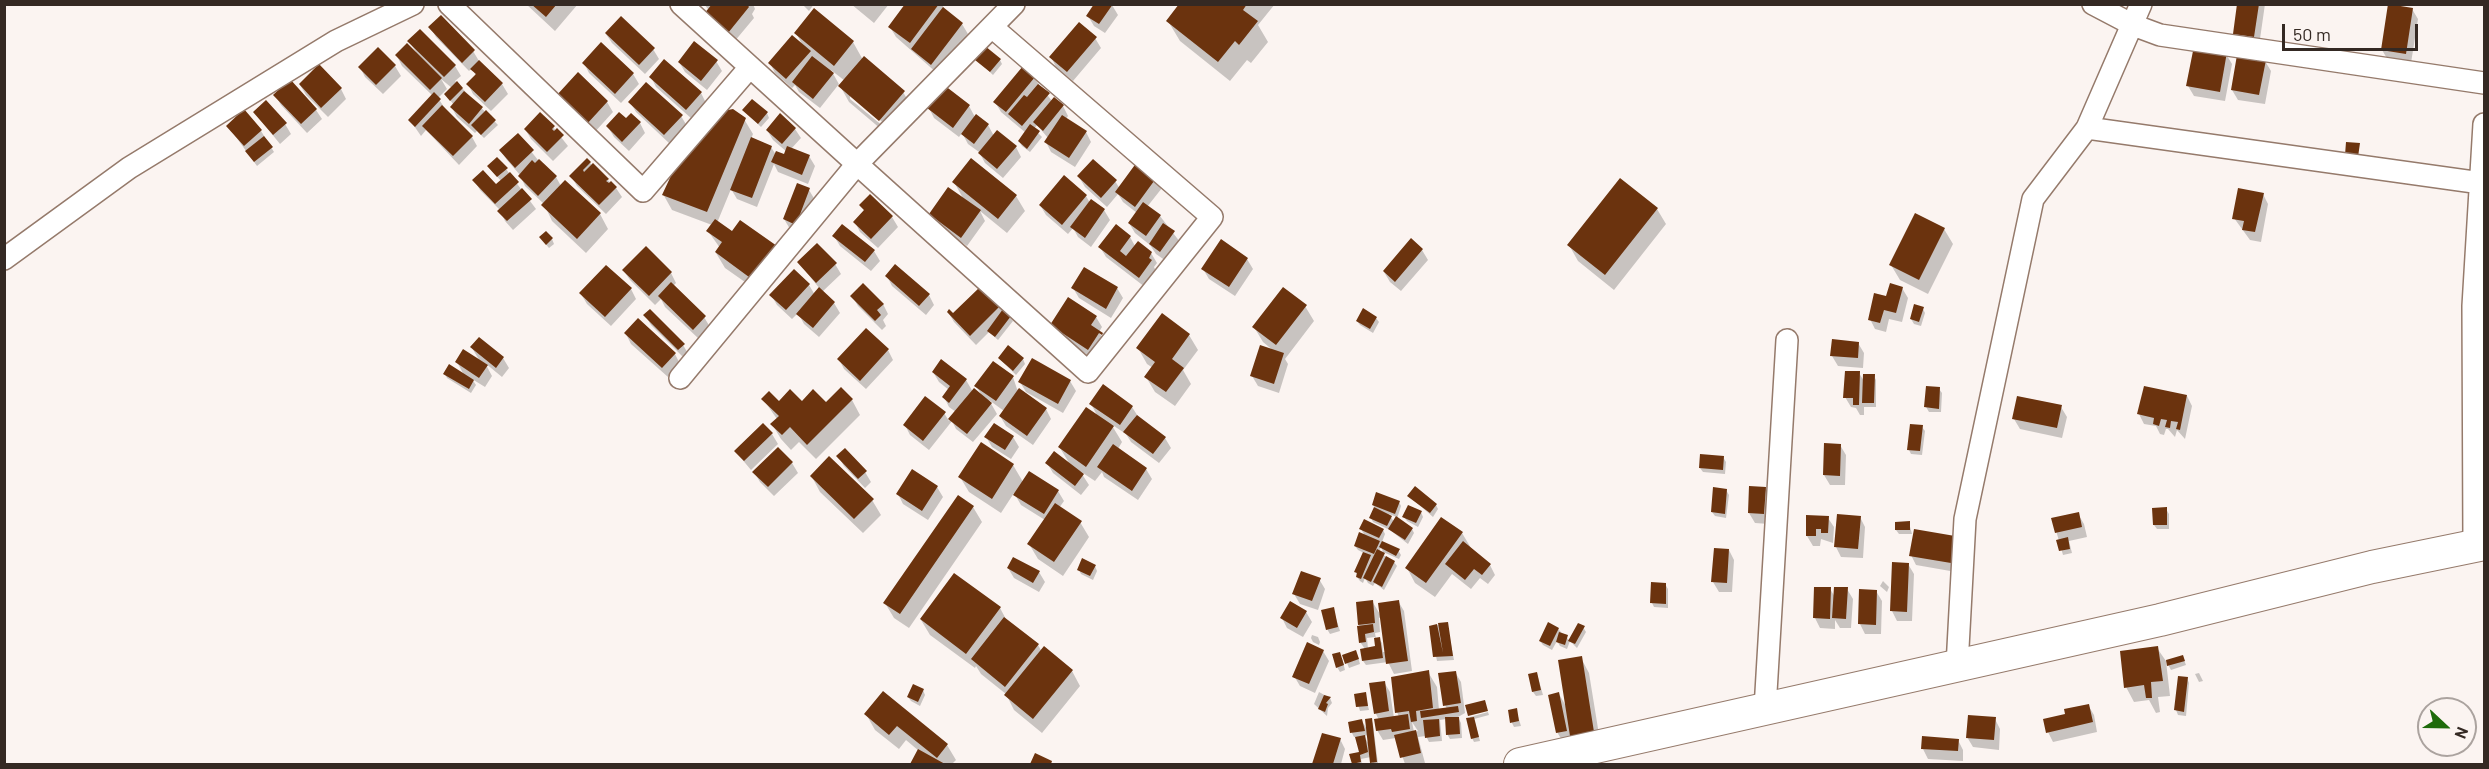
<!DOCTYPE html>
<style>
body{margin:0}
#map{position:relative;width:2489px;height:769px;overflow:hidden;background:#fbf4f1;font-family:Barlow,sans-serif}
canvas{display:block}
.frame{position:absolute;inset:0;border:6px solid #342923;pointer-events:none}
.north{position:absolute;left:2417px;top:697px;width:60px;height:60px;box-sizing:border-box;background:#fbf4f1;border:2px solid #aba39f;border-radius:50%;rotate:112deg;font-size:16px;font-weight:700;line-height:24px;text-align:center;color:#342923}
.north::after{content:'';display:block;margin:auto;width:21px;height:27px;background:#1e6b0b;clip-path:polygon(50% 0,100% 100%,50% 72%,0 100%)}
.scale{position:absolute;left:2282px;top:24px;width:136px;height:27px;box-sizing:border-box;border:3px solid #342923;border-top:0;padding-left:8px;font-size:18px;line-height:21px;white-space:nowrap;color:#342923;-webkit-text-stroke:4px #fbf4f1;paint-order:stroke}
</style>
<div id="map">
<canvas width="2489" height="769"></canvas>
<div class="frame"></div>
<div class="north">N</div>
<div class="scale">50 m</div>
</div>
<script>
const ctx = document.querySelector('canvas').getContext('2d');
ctx.lineJoin = 'round';
function paint(path, color) { ctx.fillStyle = color; ctx.fill(path, 'evenodd'); }
function stroke(path, color, width, dash) { ctx.strokeStyle = color; ctx.lineWidth = width; ctx.lineCap = dash ? 'butt' : 'round'; ctx.setLineDash(dash || []); ctx.stroke(path); }
paint(new Path2D(`
 M 526,4 L 578,4 L 555,31 Z
 M 704,4 L 753,4 L 755,9 L 752,14 L 754,18 L 734,42 Z
 M 802,4 L 814,4 L 809,11 Z
 M 851,4 L 889,4 L 874,23 Z
 M 907,4 L 942,4 L 945,11 L 962,24 L 968,34 L 938,74 L 896,37 L 890,27 Z
 M 1181,4 L 1275,4 L 1258,25 L 1268,42 L 1251,63 L 1247,60 L 1230,81 L 1180,41 L 1168,21 Z
 M 2238,4 L 2265,4 L 2259,46 L 2240,43 L 2234,33 Z
 M 1112,5 L 1118,15 L 1105,33 L 1094,26 L 1088,16 Z
 M 2412,9 L 2418,19 L 2411,63 L 2388,60 L 2382,50 Z
 M 430,27 L 473,51 L 479,61 L 502,84 L 508,94 L 491,111 L 473,94 L 468,84 L 476,76 L 472,68 L 469,71 L 436,37 Z
 M 796,33 L 853,42 L 863,60 L 903,92 L 912,107 L 888,135 L 849,102 L 839,84 L 820,108 L 799,92 L 795,85 L 792,88 L 775,73 L 770,63 L 803,46 ZM 831,70 L 845,81 L 840,86 ZM 850,95 L 886,125 L 884,127 L 850,99 Z
 M 606,34 L 653,49 L 659,59 L 645,74 L 612,43 Z
 M 1095,38 L 1101,48 L 1073,81 L 1056,67 L 1051,57 Z
 M 409,41 L 455,66 L 461,76 L 455,81 L 498,125 L 484,138 L 477,131 L 475,133 L 457,117 L 452,108 L 454,105 L 445,94 L 452,88 L 441,79 L 447,89 L 438,98 L 446,110 L 472,137 L 477,146 L 459,165 L 426,130 L 421,136 L 410,120 L 433,96 L 402,66 L 397,56 L 416,52 Z
 M 2226,54 L 2232,64 L 2225,101 L 2194,96 L 2188,86 Z
 M 977,60 L 1000,60 L 1002,64 L 993,75 Z
 M 716,61 L 722,71 L 707,90 L 685,72 L 679,62 Z
 M 2265,61 L 2271,71 L 2265,104 L 2238,100 L 2232,90 Z
 M 584,63 L 633,74 L 639,84 L 621,103 L 589,73 Z
 M 395,66 L 401,76 L 383,94 L 365,77 L 360,67 Z
 M 1024,69 L 1034,78 L 1052,101 L 1063,106 L 1068,116 L 1066,119 L 1086,132 L 1091,142 L 1075,167 L 1051,152 L 1046,142 L 1048,138 L 1037,125 L 1034,129 L 1042,137 L 1030,152 L 1022,146 L 1019,141 L 1026,133 L 1001,112 L 995,102 Z
 M 578,74 L 607,102 L 613,112 L 593,134 L 564,106 Z
 M 651,77 L 701,93 L 706,103 L 692,119 L 656,87 Z
 M 300,85 L 341,89 L 346,99 L 328,117 L 306,95 Z
 M 275,95 L 316,110 L 322,119 L 307,133 L 281,105 Z
 M 630,102 L 681,116 L 687,126 L 670,144 L 636,112 Z
 M 969,106 L 975,117 L 988,125 L 994,136 L 1016,147 L 1021,157 L 1003,178 L 985,163 L 979,152 L 968,144 L 962,133 L 959,137 L 934,118 L 929,108 Z
 M 744,111 L 767,113 L 769,118 L 761,127 Z
 M 244,112 L 261,131 L 274,152 L 257,166 L 228,126 Z
 M 254,112 L 285,124 L 291,134 L 280,144 Z
 M 744,119 L 753,134 L 751,139 L 771,147 L 776,155 L 785,156 L 787,152 L 773,140 L 767,130 L 795,129 L 801,138 L 791,149 L 809,156 L 815,166 L 808,184 L 778,172 L 774,164 L 757,207 L 737,199 L 731,189 L 717,223 L 762,294 L 725,268 L 716,253 L 720,248 L 708,231 L 712,225 L 672,210 L 663,194 Z
 M 626,120 L 640,123 L 645,133 L 629,151 L 614,137 L 608,127 Z
 M 553,127 L 568,146 L 553,161 L 531,139 L 525,129 Z
 M 518,135 L 538,160 L 556,177 L 561,186 L 600,214 L 608,229 L 586,253 L 552,221 L 544,204 L 525,186 L 520,175 L 507,160 L 501,151 Z
 M 590,163 L 616,188 L 622,197 L 606,214 L 577,186 L 571,176 Z
 M 506,169 L 536,209 L 513,230 L 505,221 L 500,210 L 480,190 L 474,180 L 496,187 L 502,182 L 492,171 Z
 M 1079,177 L 1115,181 L 1120,189 L 1156,178 L 1162,188 L 1147,207 L 1160,216 L 1180,242 L 1166,261 L 1156,254 L 1150,245 L 1135,233 L 1129,223 L 1137,213 L 1123,202 L 1118,194 L 1107,207 L 1085,187 Z
 M 954,182 L 1016,196 L 1025,211 L 1007,233 L 980,211 L 985,221 L 967,246 L 936,224 L 930,214 L 964,200 Z
 M 809,190 L 815,200 L 790,229 L 784,219 Z
 M 2263,194 L 2268,204 L 2261,242 L 2250,240 L 2234,218 Z
 M 1086,196 L 1090,203 L 1104,210 L 1110,220 L 1091,247 L 1078,237 L 1073,228 L 1068,234 L 1046,215 L 1040,205 Z
 M 861,206 L 892,217 L 898,227 L 878,248 L 860,232 L 855,222 L 865,211 Z
 M 1657,209 L 1666,224 L 1614,290 L 1578,261 L 1569,245 Z
 M 1116,226 L 1130,237 L 1135,246 L 1151,253 L 1157,263 L 1154,267 L 1156,271 L 1145,287 L 1106,257 L 1100,247 Z
 M 1944,229 L 1953,244 L 1928,294 L 1900,280 L 1891,265 Z
 M 834,236 L 874,251 L 880,261 L 871,271 L 840,246 Z
 M 552,239 L 554,244 L 549,248 L 544,242 Z
 M 1422,250 L 1428,260 L 1401,291 L 1390,282 L 1384,272 Z
 M 1247,259 L 1253,269 L 1235,296 L 1209,279 L 1203,269 Z
 M 799,263 L 835,264 L 841,274 L 822,292 L 834,303 L 840,313 L 819,337 L 804,324 L 798,313 L 792,319 L 777,305 L 771,295 L 794,271 L 809,285 L 815,295 L 820,289 Z
 M 1085,269 L 1117,288 L 1123,298 L 1111,318 L 1079,298 L 1073,288 Z
 M 624,271 L 671,273 L 676,283 L 673,286 L 704,317 L 710,327 L 699,339 L 665,307 L 661,299 L 655,305 L 630,280 Z
 M 887,276 L 929,295 L 934,305 L 926,315 L 892,286 Z
 M 981,286 L 1013,321 L 998,340 L 989,332 L 976,345 L 954,322 L 948,312 L 953,315 Z
 M 1902,288 L 1908,298 L 1902,322 L 1889,319 L 1886,332 L 1875,329 L 1870,319 L 1887,298 Z
 M 631,289 L 636,299 L 611,326 L 587,304 L 581,294 Z
 M 852,296 L 883,304 L 888,314 L 883,320 L 886,326 L 882,330 L 858,306 Z
 M 1305,306 L 1314,321 L 1285,359 L 1288,364 L 1279,393 L 1258,386 L 1252,376 L 1275,352 L 1263,342 L 1254,327 Z
 M 1923,309 L 1925,313 L 1921,326 L 1914,324 L 1911,319 Z
 M 645,315 L 683,345 L 689,355 L 685,359 L 651,325 Z
 M 1096,317 L 1102,327 L 1099,332 L 1105,342 L 1094,359 L 1057,335 L 1051,325 Z
 M 1376,318 L 1379,322 L 1373,333 L 1360,325 L 1357,321 Z
 M 626,334 L 675,354 L 680,364 L 668,377 L 631,344 Z
 M 1189,335 L 1198,350 L 1183,370 L 1191,384 L 1175,406 L 1155,392 L 1146,377 L 1153,368 L 1147,364 L 1138,348 Z
 M 1858,343 L 1864,353 L 1863,368 L 1838,366 L 1832,356 Z
 M 472,348 L 503,358 L 509,368 L 502,377 L 485,363 L 492,376 L 485,387 L 472,379 L 476,385 L 471,393 L 447,378 L 445,374 L 464,375 L 457,362 L 481,363 Z
 M 888,350 L 893,360 L 866,389 L 844,369 L 839,359 Z
 M 999,358 L 1023,359 L 1025,364 L 1016,375 Z
 M 933,372 L 966,380 L 973,392 L 983,397 L 976,386 L 1013,377 L 1017,389 L 1046,409 L 1051,419 L 1033,445 L 1006,426 L 1000,416 L 1004,411 L 989,400 L 997,414 L 973,442 L 956,429 L 952,421 L 929,450 L 910,435 L 905,425 L 944,413 L 949,421 L 956,412 L 949,407 L 944,397 L 949,390 L 939,382 Z
 M 1859,373 L 1864,381 L 1874,376 L 1876,380 L 1876,407 L 1864,407 L 1864,415 L 1860,415 L 1856,408 L 1851,407 L 1845,397 Z
 M 1070,381 L 1076,391 L 1063,413 L 1026,392 L 1020,382 Z
 M 1939,389 L 1942,393 L 1941,412 L 1929,412 L 1926,407 Z
 M 2187,396 L 2192,406 L 2185,439 L 2177,430 L 2175,437 L 2168,429 L 2166,429 L 2164,435 L 2160,434 L 2156,426 L 2144,424 L 2139,414 Z
 M 763,399 L 779,403 L 826,404 L 852,400 L 860,415 L 816,459 L 799,442 L 791,450 L 781,439 L 772,424 L 777,419 Z
 M 1091,404 L 1132,407 L 1139,418 L 1165,438 L 1171,448 L 1159,463 L 1131,442 L 1126,434 L 1111,424 L 1122,442 L 1118,449 L 1146,469 L 1152,479 L 1138,500 L 1104,477 L 1102,472 L 1095,481 L 1080,471 L 1089,485 L 1081,495 L 1053,473 L 1047,463 L 1071,466 L 1060,448 L 1098,417 Z
 M 2061,407 L 2067,417 L 2062,438 L 2020,429 L 2014,419 Z
 M 1922,427 L 1925,431 L 1922,455 L 1911,454 L 1909,450 Z
 M 772,434 L 778,444 L 751,470 L 736,452 Z
 M 986,437 L 1013,437 L 1019,447 L 1011,459 L 992,447 Z
 M 1840,445 L 1846,455 L 1845,485 L 1830,485 L 1824,475 Z
 M 778,449 L 792,463 L 798,473 L 774,496 L 760,482 L 754,472 Z
 M 838,456 L 865,472 L 871,482 L 865,488 L 844,466 Z
 M 1723,457 L 1726,462 L 1725,474 L 1703,472 L 1700,468 Z
 M 1013,465 L 1023,482 L 1058,491 L 1064,501 L 1059,508 L 1080,522 L 1089,537 L 1063,576 L 1038,559 L 1029,544 L 1045,520 L 1021,505 L 1014,493 L 1001,513 L 969,492 L 960,477 Z
 M 812,477 L 872,500 L 881,515 L 863,533 L 820,492 Z
 M 937,487 L 943,497 L 928,520 L 903,504 L 898,494 Z
 M 1765,488 L 1771,498 L 1769,524 L 1755,523 L 1749,513 Z
 M 1726,490 L 1729,495 L 1726,518 L 1715,516 L 1712,512 Z
 M 1409,496 L 1436,505 L 1438,509 L 1433,517 Z
 M 958,497 L 973,507 L 982,522 L 909,628 L 894,618 L 885,603 Z
 M 1399,502 L 1401,506 L 1397,519 L 1412,529 L 1414,533 L 1408,544 L 1390,530 L 1373,522 L 1371,518 L 1375,508 L 1373,505 ZM 1389,514 L 1397,517 L 1394,522 Z
 M 2166,509 L 2169,514 L 2169,529 L 2157,529 L 2154,525 Z
 M 1421,512 L 1423,517 L 1418,527 L 1407,521 L 1404,517 Z
 M 2078,514 L 2084,524 L 2087,537 L 2069,541 L 2072,553 L 2063,555 L 2053,520 Z
 M 1860,517 L 1865,527 L 1863,558 L 1841,557 L 1836,547 Z
 M 1828,518 L 1834,527 L 1833,543 L 1821,539 L 1820,546 L 1813,546 L 1807,536 Z
 M 1909,523 L 1912,534 L 1899,534 L 1896,530 Z
 M 1361,529 L 1383,530 L 1385,534 L 1382,542 L 1398,550 L 1401,555 L 1399,559 L 1383,552 L 1381,547 L 1379,552 L 1394,562 L 1397,566 L 1384,590 L 1375,583 L 1373,586 L 1368,583 L 1365,578 L 1363,583 L 1360,581 L 1357,577 L 1356,572 L 1364,553 L 1358,550 L 1355,546 L 1365,536 Z
 M 1462,533 L 1471,548 L 1490,565 L 1495,575 L 1488,584 L 1480,578 L 1471,589 L 1452,574 L 1435,597 L 1415,583 L 1407,568 Z
 M 1954,538 L 1956,572 L 1916,565 L 1911,555 Z
 M 1729,550 L 1734,560 L 1732,592 L 1719,592 L 1713,582 Z
 M 1908,564 L 1914,574 L 1912,621 L 1897,621 L 1892,611 Z
 M 1095,566 L 1097,571 L 1093,580 L 1081,574 L 1079,570 Z
 M 1008,568 L 1039,572 L 1045,582 L 1039,592 L 1014,578 Z
 M 1319,579 L 1325,589 L 1318,610 L 1300,604 L 1294,594 Z
 M 1883,581 L 1889,587 L 1887,592 L 1880,586 Z
 M 1665,584 L 1668,589 L 1668,608 L 1654,607 L 1652,603 Z
 M 1830,589 L 1835,597 L 1847,589 L 1853,599 L 1851,628 L 1840,628 L 1835,620 L 1835,629 L 1820,628 L 1815,618 Z
 M 1876,591 L 1882,601 L 1881,634 L 1865,634 L 1860,624 Z
 M 1372,601 L 1381,616 L 1398,601 L 1404,611 L 1412,671 L 1394,674 L 1388,662 L 1366,665 L 1363,661 L 1365,649 L 1360,642 L 1359,624 ZM 1381,617 L 1386,652 L 1383,652 L 1382,643 L 1379,639 L 1376,639 L 1375,633 L 1380,632 L 1379,618 ZM 1375,637 L 1377,648 L 1368,649 L 1367,638 Z
 M 1000,608 L 1007,621 L 1038,645 L 1042,652 L 1072,671 L 1080,686 L 1042,733 L 1014,710 L 1006,694 L 981,674 L 976,666 L 975,668 L 930,635 L 921,620 Z
 M 1333,609 L 1340,631 L 1330,634 L 1327,629 Z
 M 1306,612 L 1312,622 L 1303,637 L 1287,628 L 1282,618 Z
 M 1447,623 L 1454,660 L 1437,661 L 1430,627 Z
 M 1583,627 L 1586,632 L 1577,648 L 1570,641 Z
 M 1558,629 L 1570,641 L 1567,649 L 1560,646 L 1557,641 L 1552,650 L 1543,645 L 1540,641 Z
 M 1312,635 L 1318,637 L 1320,642 L 1319,645 L 1313,642 L 1311,638 Z
 M 2157,648 L 2166,661 L 2170,696 L 2158,697 L 2160,712 L 2156,713 L 2149,700 L 2134,702 L 2126,687 Z
 M 1323,651 L 1329,661 L 1315,693 L 1300,686 L 1294,676 Z
 M 1358,657 L 1360,664 L 1349,668 L 1347,663 Z
 M 2183,657 L 2186,665 L 2171,670 L 2166,661 Z
 M 1342,658 L 1345,670 L 1340,672 L 1337,667 Z
 M 1581,658 L 1589,673 L 1601,747 L 1563,742 L 1557,732 L 1559,694 L 1567,708 Z
 M 1428,672 L 1437,687 L 1439,710 L 1447,709 L 1445,705 L 1455,672 L 1461,682 L 1465,713 L 1458,717 L 1461,723 L 1462,738 L 1450,739 L 1447,734 L 1446,719 L 1440,720 L 1442,741 L 1429,742 L 1426,736 L 1418,737 L 1425,763 L 1405,764 L 1396,738 L 1383,740 L 1377,730 L 1379,720 L 1376,714 L 1384,682 L 1390,692 L 1394,718 L 1399,717 L 1397,712 ZM 1412,722 L 1418,731 L 1414,732 Z
 M 2199,673 L 2203,681 L 2199,682 L 2195,674 Z
 M 1537,674 L 1543,695 L 1536,696 L 1533,692 Z
 M 2187,678 L 2189,683 L 2186,716 L 2178,715 L 2176,710 Z
 M 923,690 L 925,695 L 920,706 L 911,701 L 908,697 Z
 M 1319,692 L 1330,698 L 1332,703 L 1328,708 L 1327,716 L 1314,704 Z
 M 883,693 L 947,745 L 956,760 L 952,764 L 912,764 L 919,751 L 906,740 L 899,749 L 875,730 L 866,714 Z
 M 1365,694 L 1369,710 L 1360,711 L 1355,695 Z
 M 2088,705 L 2094,715 L 2097,732 L 2053,742 L 2048,732 L 2067,715 Z
 M 1516,710 L 1521,726 L 1514,727 L 1512,723 Z
 M 1488,712 L 1489,715 L 1474,719 L 1480,741 L 1474,742 L 1472,738 L 1470,717 Z
 M 1371,719 L 1373,724 L 1378,764 L 1373,764 L 1371,757 L 1361,759 L 1362,764 L 1353,764 L 1351,755 L 1360,753 L 1357,737 L 1354,737 L 1352,733 L 1350,723 L 1362,721 L 1368,731 ZM 1368,735 L 1370,746 L 1364,736 Z
 M 1995,719 L 2000,729 L 1999,750 L 1973,747 L 1967,737 Z
 M 1323,735 L 1340,739 L 1345,749 L 1341,764 L 1314,764 Z
 M 1958,740 L 1963,750 L 1963,761 L 1928,759 L 1923,749 Z`), '#0003');
paint(new Path2D(`
 M 531,4 L 557,4 L 546,17 Z
 M 712,4 L 747,4 L 749,7 L 728,33 L 704,14 Z
 M 905,4 L 939,4 L 910,43 L 888,27 Z
 M 1094,4 L 1113,4 L 1099,24 L 1086,16 Z
 M 1179,4 L 1247,4 L 1243,10 L 1258,21 L 1239,45 L 1235,41 L 1218,62 L 1166,21 Z
 M 2237,4 L 2259,4 L 2254,37 L 2233,34 Z
 M 2388,4 L 2413,8 L 2406,54 L 2381,50 Z
 M 943,7 L 963,23 L 931,65 L 911,49 Z
 M 814,8 L 854,41 L 834,66 L 794,33 Z
 M 441,15 L 475,50 L 462,63 L 428,27 Z
 M 621,16 L 655,48 L 639,65 L 605,33 Z
 M 1079,22 L 1097,37 L 1067,72 L 1049,57 Z
 M 420,29 L 456,65 L 444,77 L 407,41 Z
 M 792,35 L 811,51 L 786,79 L 768,63 Z
 M 694,41 L 718,60 L 701,81 L 678,62 Z
 M 601,42 L 634,73 L 615,94 L 582,63 Z
 M 407,43 L 442,78 L 430,90 L 395,55 Z
 M 985,46 L 1001,59 L 990,72 L 975,60 Z
 M 2194,46 L 2227,52 L 2220,92 L 2186,86 Z
 M 378,47 L 396,65 L 376,85 L 358,67 Z
 M 2237,55 L 2266,60 L 2259,95 L 2231,90 Z
 M 812,56 L 834,73 L 813,99 L 792,82 Z
 M 864,56 L 905,91 L 879,121 L 838,86 Z
 M 664,59 L 702,92 L 686,110 L 649,77 Z
 M 479,60 L 503,83 L 485,102 L 466,84 L 476,74 L 470,69 Z
 M 319,64 L 342,88 L 321,108 L 299,84 Z
 M 1023,66 L 1035,77 L 1006,112 L 993,102 Z
 M 578,72 L 608,101 L 586,125 L 556,96 Z
 M 290,79 L 317,109 L 301,124 L 273,95 Z
 M 457,81 L 463,88 L 450,101 L 444,94 Z
 M 646,82 L 683,115 L 664,135 L 628,102 Z
 M 1038,84 L 1050,93 L 1022,126 L 1008,114 L 1024,95 L 1027,97 Z
 M 944,85 L 970,105 L 953,128 L 927,108 Z
 M 464,91 L 483,107 L 469,124 L 450,107 Z
 M 434,92 L 441,99 L 415,127 L 408,120 Z
 M 1054,97 L 1064,105 L 1043,131 L 1033,122 Z
 M 752,99 L 768,112 L 758,124 L 742,110 Z
 M 266,100 L 287,123 L 273,135 L 253,112 Z
 M 442,105 L 473,136 L 453,156 L 422,126 Z
 M 244,109 L 262,130 L 244,146 L 226,126 Z
 M 733,109 L 746,118 L 707,212 L 662,195 L 683,150 L 723,111 Z
 M 486,110 L 496,120 L 481,135 L 471,125 Z
 M 540,112 L 555,126 L 552,129 L 554,131 L 557,128 L 564,135 L 547,152 L 524,129 Z
 M 619,112 L 626,118 L 631,113 L 641,122 L 622,142 L 606,126 Z
 M 780,113 L 796,128 L 782,144 L 766,130 Z
 M 976,114 L 989,124 L 974,144 L 961,134 Z
 M 1062,115 L 1087,131 L 1069,158 L 1044,142 Z
 M 1030,124 L 1040,131 L 1027,149 L 1018,141 Z
 M 997,130 L 1017,146 L 997,169 L 978,153 Z
 M 518,133 L 534,150 L 515,168 L 499,150 Z
 M 264,136 L 273,147 L 254,162 L 245,151 Z
 M 751,137 L 772,146 L 752,198 L 730,190 Z
 M 2346,142 L 2360,143 L 2358,157 L 2345,155 Z
 M 787,146 L 810,155 L 802,175 L 771,162 L 776,151 L 784,154 Z
 M 497,157 L 508,168 L 497,177 L 487,166 Z
 M 587,158 L 591,162 L 583,170 L 584,172 L 593,163 L 609,179 L 606,181 L 609,183 L 611,181 L 617,187 L 599,205 L 569,176 Z
 M 971,158 L 1017,195 L 998,219 L 952,182 Z
 M 539,159 L 557,176 L 538,196 L 518,176 L 532,160 L 535,163 Z
 M 1093,159 L 1117,180 L 1101,198 L 1077,176 Z
 M 1137,162 L 1157,177 L 1135,207 L 1115,192 Z
 M 483,170 L 496,184 L 510,172 L 519,182 L 495,204 L 472,180 Z
 M 1064,175 L 1087,195 L 1062,225 L 1039,205 Z
 M 1620,178 L 1658,208 L 1605,275 L 1567,245 Z
 M 565,180 L 601,213 L 577,239 L 541,205 Z
 M 797,183 L 810,188 L 796,225 L 783,219 Z
 M 948,187 L 981,210 L 961,238 L 929,214 Z
 M 522,188 L 532,199 L 507,221 L 497,211 Z
 M 2238,188 L 2264,193 L 2255,232 L 2242,230 L 2244,221 L 2232,219 Z
 M 870,194 L 893,216 L 871,239 L 853,222 L 864,210 L 859,205 Z
 M 1091,199 L 1105,209 L 1085,238 L 1070,227 Z
 M 1143,202 L 1161,215 L 1146,236 L 1128,223 Z
 M 1915,213 L 1945,228 L 1919,280 L 1889,265 Z
 M 715,219 L 732,231 L 740,220 L 777,246 L 753,280 L 715,252 L 722,242 L 706,231 Z
 M 1163,223 L 1175,231 L 1160,252 L 1149,244 Z
 M 842,224 L 875,250 L 865,262 L 832,236 Z
 M 1116,224 L 1131,236 L 1120,251 L 1126,256 L 1138,241 L 1152,252 L 1149,258 L 1152,260 L 1139,278 L 1098,247 Z
 M 546,231 L 553,238 L 546,245 L 539,237 Z
 M 1411,238 L 1423,249 L 1395,282 L 1383,271 Z
 M 1221,239 L 1248,258 L 1229,287 L 1201,269 Z
 M 817,243 L 837,263 L 816,283 L 797,262 Z
 M 646,246 L 672,272 L 649,296 L 622,270 Z
 M 895,264 L 930,294 L 919,306 L 885,276 Z
 M 606,265 L 632,288 L 605,317 L 579,293 Z
 M 1084,267 L 1118,287 L 1106,309 L 1071,288 Z
 M 794,269 L 810,284 L 786,310 L 769,295 Z
 M 671,282 L 706,316 L 693,330 L 658,296 Z
 M 863,283 L 884,304 L 877,310 L 881,315 L 875,321 L 850,296 Z
 M 1890,283 L 1903,287 L 1896,313 L 1884,310 L 1880,323 L 1868,320 L 1874,293 L 1886,296 Z
 M 819,287 L 835,302 L 813,328 L 796,314 Z
 M 1283,287 L 1307,305 L 1276,345 L 1252,327 Z
 M 979,288 L 1001,305 L 970,336 L 947,312 L 949,309 L 953,313 Z
 M 1068,297 L 1097,316 L 1091,325 L 1103,333 L 1102,335 L 1099,333 L 1088,350 L 1050,325 Z
 M 1914,304 L 1924,307 L 1919,322 L 1910,319 Z
 M 1363,308 L 1377,317 L 1370,329 L 1356,321 Z
 M 650,309 L 685,344 L 678,350 L 643,315 Z
 M 1003,309 L 1011,316 L 995,337 L 987,331 Z
 M 1162,313 L 1190,334 L 1172,359 L 1184,368 L 1166,392 L 1144,377 L 1155,362 L 1136,348 Z
 M 638,318 L 676,353 L 662,368 L 624,333 Z
 M 866,328 L 889,349 L 860,381 L 837,359 Z
 M 479,337 L 504,357 L 496,368 L 470,347 Z
 M 1832,339 L 1859,342 L 1858,358 L 1830,356 Z
 M 1008,345 L 1024,358 L 1013,371 L 998,358 Z
 M 1260,345 L 1284,353 L 1274,384 L 1250,376 Z
 M 463,349 L 488,365 L 479,378 L 455,362 Z
 M 1032,358 L 1071,380 L 1058,404 L 1018,382 Z
 M 941,359 L 967,379 L 949,403 L 942,397 L 950,386 L 932,372 Z
 M 993,361 L 1014,376 L 996,401 L 974,386 Z
 M 449,364 L 474,380 L 469,389 L 443,374 Z
 M 1845,371 L 1860,371 L 1859,405 L 1853,405 L 1853,398 L 1843,398 Z
 M 1863,374 L 1875,374 L 1874,403 L 1862,403 Z
 M 1103,384 L 1133,406 L 1120,425 L 1089,404 Z
 M 1926,386 L 1940,387 L 1939,409 L 1924,407 Z
 M 2144,386 L 2187,395 L 2180,430 L 2176,429 L 2178,422 L 2171,421 L 2170,428 L 2165,427 L 2167,420 L 2161,419 L 2159,426 L 2153,424 L 2154,418 L 2137,414 Z
 M 841,387 L 853,399 L 807,445 L 790,427 L 782,435 L 770,424 L 779,416 L 761,399 L 769,391 L 779,401 L 790,389 L 802,401 L 813,389 L 826,402 Z
 M 974,388 L 992,403 L 967,434 L 948,419 Z
 M 1019,388 L 1047,408 L 1027,436 L 999,416 Z
 M 925,396 L 946,412 L 923,441 L 903,425 Z
 M 2017,396 L 2062,405 L 2057,428 L 2012,419 Z
 M 1086,407 L 1114,426 L 1086,467 L 1058,447 Z
 M 1137,415 L 1166,437 L 1153,454 L 1123,432 Z
 M 763,423 L 773,433 L 744,461 L 734,451 Z
 M 994,423 L 1014,436 L 1005,450 L 984,437 Z
 M 1910,424 L 1923,425 L 1920,451 L 1907,450 Z
 M 981,442 L 1014,464 L 992,499 L 958,477 Z
 M 1824,443 L 1841,444 L 1840,476 L 1823,475 Z
 M 1113,444 L 1147,468 L 1132,491 L 1097,467 Z
 M 778,447 L 793,462 L 768,487 L 752,472 Z
 M 845,448 L 867,471 L 858,479 L 836,456 Z
 M 1054,451 L 1084,474 L 1075,486 L 1045,463 Z
 M 1700,454 L 1724,456 L 1723,470 L 1699,468 Z
 M 829,456 L 874,499 L 854,519 L 810,476 Z
 M 912,469 L 938,486 L 922,511 L 896,494 Z
 M 1029,471 L 1059,490 L 1044,514 L 1013,495 Z
 M 1415,486 L 1437,504 L 1430,513 L 1407,496 Z
 M 1749,486 L 1766,487 L 1764,514 L 1748,513 Z
 M 1713,487 L 1727,489 L 1725,514 L 1711,512 Z
 M 1376,492 L 1400,501 L 1395,514 L 1372,505 Z
 M 958,495 L 974,506 L 900,614 L 883,603 Z
 M 1055,503 L 1082,521 L 1054,562 L 1027,544 Z
 M 1408,505 L 1422,511 L 1416,523 L 1402,517 Z
 M 1374,507 L 1392,516 L 1387,526 L 1369,518 Z
 M 2167,507 L 2167,525 L 2153,525 L 2152,508 Z
 M 2079,512 L 2082,527 L 2055,533 L 2051,518 Z
 M 1837,514 L 1861,516 L 1858,549 L 1834,547 Z
 M 1806,515 L 1829,516 L 1828,533 L 1821,533 L 1821,529 L 1816,529 L 1816,536 L 1806,536 Z
 M 1396,516 L 1413,528 L 1405,540 L 1388,529 Z
 M 1441,517 L 1463,532 L 1426,583 L 1405,568 Z
 M 1364,519 L 1384,529 L 1379,538 L 1359,529 Z
 M 1910,521 L 1910,530 L 1895,530 L 1895,522 Z
 M 1914,529 L 1955,536 L 1951,563 L 1909,556 Z
 M 1359,532 L 1380,541 L 1374,554 L 1354,546 Z
 M 2068,537 L 2070,549 L 2059,551 L 2056,540 Z
 M 1382,541 L 1400,549 L 1396,556 L 1379,547 Z
 M 1463,541 L 1491,564 L 1482,575 L 1474,569 L 1465,580 L 1445,564 Z
 M 1714,548 L 1729,549 L 1727,583 L 1711,582 Z
 M 1377,549 L 1385,553 L 1371,582 L 1363,578 Z
 M 1363,552 L 1371,555 L 1361,579 L 1356,577 L 1357,573 L 1354,572 Z
 M 1386,556 L 1395,561 L 1382,587 L 1373,582 Z
 M 1013,557 L 1040,571 L 1033,583 L 1007,568 Z
 M 1082,558 L 1096,565 L 1090,576 L 1077,570 Z
 M 1892,562 L 1909,563 L 1907,612 L 1890,611 Z
 M 1301,571 L 1321,578 L 1312,601 L 1292,594 Z
 M 954,573 L 1001,607 L 966,654 L 920,619 Z
 M 1651,582 L 1666,583 L 1666,604 L 1650,603 Z
 M 1814,587 L 1831,587 L 1830,619 L 1813,618 Z
 M 1834,587 L 1848,587 L 1846,619 L 1832,618 Z
 M 1859,589 L 1877,590 L 1876,625 L 1858,624 Z
 M 1373,600 L 1375,623 L 1358,625 L 1356,602 Z
 M 1399,600 L 1408,661 L 1386,664 L 1378,603 Z
 M 1290,601 L 1307,611 L 1297,628 L 1280,618 Z
 M 1334,607 L 1338,627 L 1326,630 L 1321,610 Z
 M 1004,617 L 1039,644 L 1005,687 L 971,659 Z
 M 1448,622 L 1453,656 L 1433,657 L 1429,626 L 1437,624 L 1443,653 L 1438,623 Z
 M 1548,622 L 1559,628 L 1550,646 L 1539,641 Z
 M 1578,623 L 1585,626 L 1575,644 L 1568,641 Z
 M 1373,624 L 1374,632 L 1365,634 L 1366,642 L 1359,643 L 1357,626 Z
 M 1559,632 L 1568,635 L 1565,645 L 1556,642 Z
 M 1380,637 L 1383,658 L 1362,661 L 1360,649 L 1375,646 L 1374,638 Z
 M 1307,642 L 1324,650 L 1309,684 L 1292,677 Z
 M 1044,646 L 1073,670 L 1033,719 L 1004,695 Z
 M 2158,646 L 2163,681 L 2151,682 L 2152,698 L 2146,698 L 2144,685 L 2124,688 L 2120,651 Z
 M 1356,650 L 1359,659 L 1345,664 L 1342,655 Z
 M 1340,652 L 1344,665 L 1336,668 L 1332,654 Z
 M 2183,655 L 2185,661 L 2167,666 L 2166,660 Z
 M 1582,656 L 1594,732 L 1570,736 L 1558,660 Z
 M 1429,670 L 1433,708 L 1416,711 L 1417,721 L 1411,722 L 1409,711 L 1395,713 L 1391,677 Z
 M 1456,671 L 1461,703 L 1443,706 L 1438,673 Z
 M 1537,672 L 1541,690 L 1532,692 L 1528,674 Z
 M 2178,676 L 2188,677 L 2184,712 L 2174,710 Z
 M 1385,681 L 1389,711 L 1374,714 L 1369,683 Z
 M 913,684 L 924,689 L 918,702 L 907,697 Z
 M 883,691 L 948,744 L 937,758 L 897,726 L 889,735 L 864,714 Z
 M 1366,692 L 1368,706 L 1356,707 L 1354,694 Z
 M 1559,692 L 1567,731 L 1556,733 L 1548,695 Z
 M 1324,695 L 1331,697 L 1326,703 L 1328,704 L 1325,712 L 1318,709 Z
 M 1485,700 L 1488,711 L 1468,716 L 1465,705 Z
 M 2089,704 L 2093,722 L 2046,733 L 2043,719 L 2065,714 L 2064,709 Z
 M 1458,706 L 1459,712 L 1421,718 L 1420,711 Z
 M 1517,708 L 1519,721 L 1510,723 L 1508,710 Z
 M 1408,714 L 1410,729 L 1392,732 L 1391,729 L 1376,731 L 1374,719 Z
 M 1968,715 L 1996,717 L 1994,740 L 1966,738 Z
 M 1445,717 L 1459,717 L 1460,734 L 1446,735 Z
 M 1474,717 L 1479,737 L 1471,739 L 1466,718 Z
 M 1372,718 L 1377,762 L 1370,763 L 1365,719 Z
 M 1362,719 L 1365,731 L 1350,733 L 1348,722 Z
 M 1439,719 L 1440,736 L 1425,738 L 1423,720 Z
 M 1416,730 L 1421,753 L 1400,758 L 1394,735 Z
 M 1322,733 L 1341,738 L 1333,764 L 1312,764 Z
 M 1365,735 L 1368,752 L 1360,755 L 1361,762 L 1352,764 L 1349,754 L 1359,752 L 1355,737 Z
 M 1922,736 L 1959,739 L 1958,751 L 1921,749 Z
 M 918,749 L 945,764 L 910,764 Z
 M 1035,753 L 1052,761 L 1051,764 L 1030,764 Z`), '#6b330e');
const minor = new Path2D(`
 M 449,4 L 643,191 L 750,67
 M 681,4 L 857,164 L 1014,4
 M 2093,4 L 2133,25 L 2160,35 L 2484,83
 M 2087,128 L 2481,183
 M 4,259 L 129,168 L 336,41 L 413,4
 M 680,378 L 857,164 L 1088,372 L 1212,217 L 992,27
 M 2474,546 L 2473,306 L 2484,124
 M 1957,666 L 1965,519 L 2033,199 L 2087,128 L 2141,4
 M 1765,709 L 1787,340`);
const secondary = new Path2D(`
 M 1520,764 L 2160,620 L 2372,567 L 2484,544`);
stroke(minor, '#957a6b', 24);
stroke(secondary, '#957a6b', 34);
stroke(minor, '#fff', 21);
stroke(secondary, '#fff', 32);
</script>
